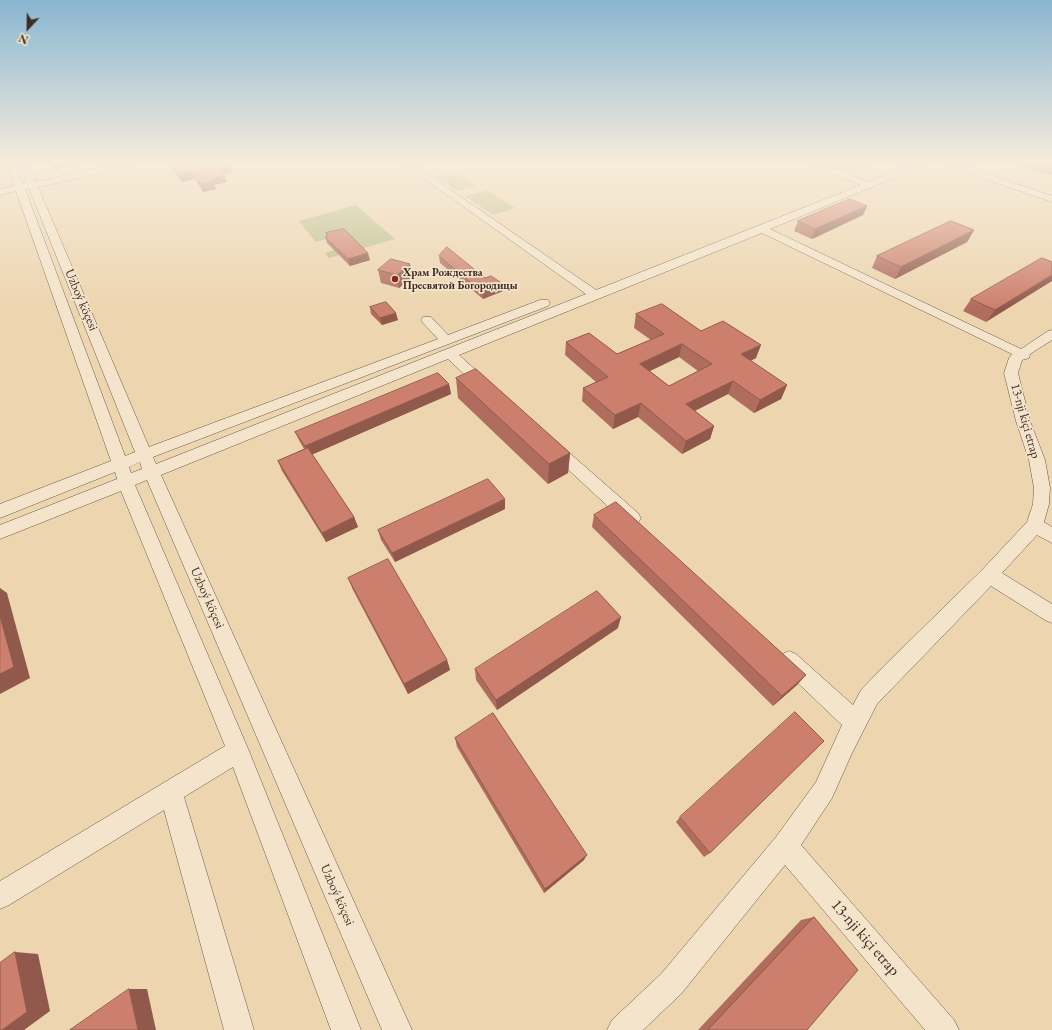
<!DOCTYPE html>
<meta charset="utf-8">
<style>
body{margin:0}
#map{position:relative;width:1052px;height:1030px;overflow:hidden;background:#edd5af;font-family:"EB Garamond",serif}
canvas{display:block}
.north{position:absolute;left:8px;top:8px;width:40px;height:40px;-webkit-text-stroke:3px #f3e4cb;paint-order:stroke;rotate:202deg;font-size:11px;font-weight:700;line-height:16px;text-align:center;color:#3f2d26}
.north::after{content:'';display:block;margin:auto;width:14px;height:18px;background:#3f2d26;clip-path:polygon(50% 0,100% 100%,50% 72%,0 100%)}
</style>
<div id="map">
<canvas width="1052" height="1030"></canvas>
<div class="north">N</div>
</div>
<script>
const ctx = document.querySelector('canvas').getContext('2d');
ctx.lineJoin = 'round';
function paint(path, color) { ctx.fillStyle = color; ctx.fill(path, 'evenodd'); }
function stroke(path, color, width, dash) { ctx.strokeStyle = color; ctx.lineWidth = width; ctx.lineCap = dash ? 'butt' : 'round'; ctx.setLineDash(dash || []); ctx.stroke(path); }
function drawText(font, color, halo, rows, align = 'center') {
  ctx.font = font + ' "EB Garamond",serif'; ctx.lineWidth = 3.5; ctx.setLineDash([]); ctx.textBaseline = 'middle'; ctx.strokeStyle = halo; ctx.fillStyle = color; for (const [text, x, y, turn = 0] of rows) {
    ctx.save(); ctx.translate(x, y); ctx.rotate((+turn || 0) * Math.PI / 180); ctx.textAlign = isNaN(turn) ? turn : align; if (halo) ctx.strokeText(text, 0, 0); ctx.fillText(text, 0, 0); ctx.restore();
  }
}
paint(new Path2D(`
 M 823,164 L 877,164 L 851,174 Z
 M 453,172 L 476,186 L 458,191 L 435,177 Z
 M 487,190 L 515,208 L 493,215 L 465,196 Z
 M 356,205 L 395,239 L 329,258 L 325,253 L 357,243 L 346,233 L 316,242 L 299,221 Z`), '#b9bd8a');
const minor = new Path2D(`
 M 7,164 L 15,164 L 23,184 L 27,183 L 20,164 L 28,164 L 36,182 L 119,164 L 134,164 L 130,167 L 38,187 L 149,447 L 438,339 L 423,323 L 421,320 L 423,317 L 431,317 L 448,335 L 540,300 L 548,300 L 550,303 L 548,306 L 153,457 L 156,464 L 586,294 L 404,164 L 413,164 L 596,290 L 861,185 L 812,166 L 811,164 L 822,164 L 869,182 L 913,164 L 924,164 L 923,166 L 770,229 L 1021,349 L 1048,331 L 1052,330 L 1052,340 L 1030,354 L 1029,358 L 1022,360 L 1018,373 L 1030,421 L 1045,460 L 1050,488 L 1049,504 L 1044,522 L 1052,527 L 1052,543 L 1037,535 L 1002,573 L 1052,604 L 1052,623 L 1045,620 L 991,586 L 877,704 L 852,753 L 832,798 L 801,845 L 954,1020 L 959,1030 L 925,1030 L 785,865 L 681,994 L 643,1030 L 607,1030 L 612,1020 L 661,974 L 776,837 L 816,782 L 842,725 L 782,668 L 779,661 L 782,654 L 789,651 L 796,654 L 853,705 L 861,690 L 885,665 L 982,570 L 1027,522 L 1033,504 L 1034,488 L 1029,460 L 1016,421 L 1004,373 L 1009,358 L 1012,354 L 762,233 L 459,355 L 491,384 L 493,387 L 491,390 L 486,391 L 481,390 L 448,359 L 161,475 L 412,1030 L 382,1030 L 147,480 L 135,485 L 249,751 L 361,1030 L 331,1030 L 233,767 L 184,797 L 254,1030 L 224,1030 L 164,810 L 9,905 L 0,909 L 0,881 L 225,746 L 121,491 L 0,539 L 0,525 L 117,479 L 115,472 L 0,518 L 0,504 L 111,461 L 16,191 L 0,195 L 0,189 L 15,186 ZM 29,188 L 135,452 L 125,456 L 25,189 ZM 140,462 L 142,469 L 131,473 L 129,467 Z
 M 946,164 L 958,164 L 1052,196 L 1052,202 L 947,166 Z
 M 552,441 L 557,442 L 638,513 L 641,518 L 638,523 L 632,525 L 626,523 L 547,450 L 544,446 L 547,442 Z`);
stroke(minor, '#6a5748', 1);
paint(minor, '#f3e4cb');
paint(new Path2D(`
 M 168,164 L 229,164 L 233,172 L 224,174 L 227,182 L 214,185 L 216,189 L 203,192 L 195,179 L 182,182 L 169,166 Z
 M 1012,164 L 1052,164 L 1052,175 L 1034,171 Z
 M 867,206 L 863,215 L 812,239 L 794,231 L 798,221 Z
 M 974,230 L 967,242 L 895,279 L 872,268 L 877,256 Z
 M 326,233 L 370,260 L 350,266 L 327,243 L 325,237 L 327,236 Z
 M 439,256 L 485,278 L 503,291 L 483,299 L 440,263 Z
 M 1052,262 L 986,322 L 963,311 L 971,299 Z
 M 410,264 L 412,277 L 399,288 L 381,283 L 378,270 Z
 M 370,307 L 398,320 L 382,325 L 371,314 Z
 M 636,314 L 701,331 L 756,358 L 750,361 L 787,385 L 781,399 L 754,413 L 728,394 L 695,411 L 714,426 L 710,439 L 682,454 L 638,417 L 613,429 L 582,401 L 583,388 L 596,382 L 565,355 L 566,342 L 617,354 L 651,340 L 634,328 ZM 679,357 L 698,371 L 669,386 L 650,371 Z
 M 456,378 L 570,453 L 568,473 L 548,484 L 458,398 Z
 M 449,384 L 451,394 L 312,454 L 354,517 L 358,527 L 326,542 L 282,471 L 278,461 L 304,449 L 300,442 L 295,432 Z
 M 505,509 L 395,562 L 381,540 L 378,530 Z
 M 594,515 L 797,685 L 773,706 L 592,527 Z
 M 348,578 L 447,660 L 450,670 L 408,694 L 353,590 Z
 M 618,628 L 497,710 L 476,680 L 475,669 Z
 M 455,738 L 584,860 L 544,893 L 457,747 Z
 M 680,817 L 710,853 L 704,857 L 676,822 Z
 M 814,917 L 807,1030 L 698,1030 L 801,920 Z`), '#b06d5e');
paint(new Path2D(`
 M 50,164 L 77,164 L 78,165 L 54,170 Z
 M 230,165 L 233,172 L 221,175 L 218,168 Z
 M 192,172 L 195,179 L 182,182 L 179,175 Z
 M 224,175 L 227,182 L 214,185 L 216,189 L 203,192 L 200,184 L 211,178 Z
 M 867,206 L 863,215 L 812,239 L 815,229 Z
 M 974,230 L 967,242 L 895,279 L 901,267 Z
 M 368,253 L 370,260 L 350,266 L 348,259 Z
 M 410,264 L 412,277 L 399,288 L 397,275 Z
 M 1052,275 L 1052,281 L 986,322 L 995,310 Z
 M 503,284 L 503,291 L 483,299 L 482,292 Z
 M 396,313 L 398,320 L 382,325 L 380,318 Z
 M 682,344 L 679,357 L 637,377 L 640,364 Z
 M 761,345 L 756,358 L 736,368 L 741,354 Z
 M 733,381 L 728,394 L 682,417 L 686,404 Z
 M 449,384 L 451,394 L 309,456 L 305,446 Z
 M 787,385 L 781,399 L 754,413 L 760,400 Z
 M 641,403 L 638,417 L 613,429 L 615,415 Z
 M 714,426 L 710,439 L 682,454 L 686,441 Z
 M 570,453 L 568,473 L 548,484 L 549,464 Z
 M 505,499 L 505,509 L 395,562 L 392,553 Z
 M 354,517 L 358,527 L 326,542 L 322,533 Z
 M 0,588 L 7,593 L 30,678 L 0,694 Z
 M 621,617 L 618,628 L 497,710 L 496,700 Z
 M 447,660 L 450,670 L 408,694 L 404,684 Z
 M 806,675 L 797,685 L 773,706 L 782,696 Z
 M 587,855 L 584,860 L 544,893 L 545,889 Z
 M 15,952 L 38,954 L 50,1011 L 24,1030 L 2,1030 Z
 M 129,989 L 147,989 L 156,1030 L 138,1030 Z`), '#90594c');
const building = new Path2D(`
 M 170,164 L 229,164 L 230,165 L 218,168 L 224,175 L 211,178 L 213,181 L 200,184 L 192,172 L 179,175 Z
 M 850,199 L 867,206 L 815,229 L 798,221 Z
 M 951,221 L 974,230 L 901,267 L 877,256 Z
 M 344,229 L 368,253 L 348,259 L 325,237 L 328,236 L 326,233 Z
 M 447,247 L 485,278 L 491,276 L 503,284 L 482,292 L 439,256 Z
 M 1042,258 L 1052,262 L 1052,275 L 995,310 L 971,299 Z
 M 391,259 L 410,264 L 397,275 L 378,270 Z
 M 386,302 L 396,313 L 380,318 L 370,307 Z
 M 662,304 L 701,331 L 723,321 L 761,345 L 741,354 L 787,385 L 760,400 L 733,381 L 686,404 L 714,426 L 686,441 L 641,403 L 615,415 L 583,388 L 608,377 L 566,342 L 589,333 L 617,354 L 664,334 L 636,314 ZM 682,344 L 712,364 L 669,386 L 640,364 Z
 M 476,369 L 570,453 L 549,464 L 456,378 Z
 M 438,373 L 449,384 L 305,446 L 295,432 Z
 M 308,448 L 354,517 L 322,533 L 278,461 Z
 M 488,479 L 505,499 L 392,553 L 378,530 Z
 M 616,502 L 806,675 L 782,696 L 594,515 Z
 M 388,559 L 447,660 L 404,684 L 348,578 Z
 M 597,591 L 621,617 L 496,700 L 475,669 Z
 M 0,616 L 14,667 L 0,674 Z
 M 795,712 L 824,741 L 710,853 L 680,817 Z
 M 493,713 L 587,855 L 545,889 L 455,738 Z
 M 814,917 L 858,970 L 807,1030 L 708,1030 Z
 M 15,952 L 27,1012 L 2,1030 L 0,1030 L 0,963 Z
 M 129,989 L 138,1030 L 70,1030 Z`);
paint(building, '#cd7f6d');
stroke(building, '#90594c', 1);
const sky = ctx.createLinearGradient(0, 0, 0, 308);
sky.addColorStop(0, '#89b6d2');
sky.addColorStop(0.53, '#f7ecdb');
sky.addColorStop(1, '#f7ecdb00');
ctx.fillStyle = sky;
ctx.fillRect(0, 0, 1052, 308);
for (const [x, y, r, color] of [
 [395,279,4,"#8f2418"]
]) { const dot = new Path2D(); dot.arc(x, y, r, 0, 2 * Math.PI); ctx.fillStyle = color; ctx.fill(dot); stroke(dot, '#f3e4cb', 1.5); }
drawText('bold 11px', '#3f2d26', '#f3e4cb', [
 ["Храм Рождества",403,273],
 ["Пресвятой Богородицы",403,286]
], 'left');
drawText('13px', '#3f2d26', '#f3e4cb', [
 ["Uzboý köçesi",81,300,67],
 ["13-nji kiçi etrap",1025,421,74],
 ["Uzboý köçesi",207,598,66],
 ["Uzboý köçesi",337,895,66]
]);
drawText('16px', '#3f2d26', '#f3e4cb', [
 ["13-nji kiçi etrap",865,938,49]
]);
</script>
